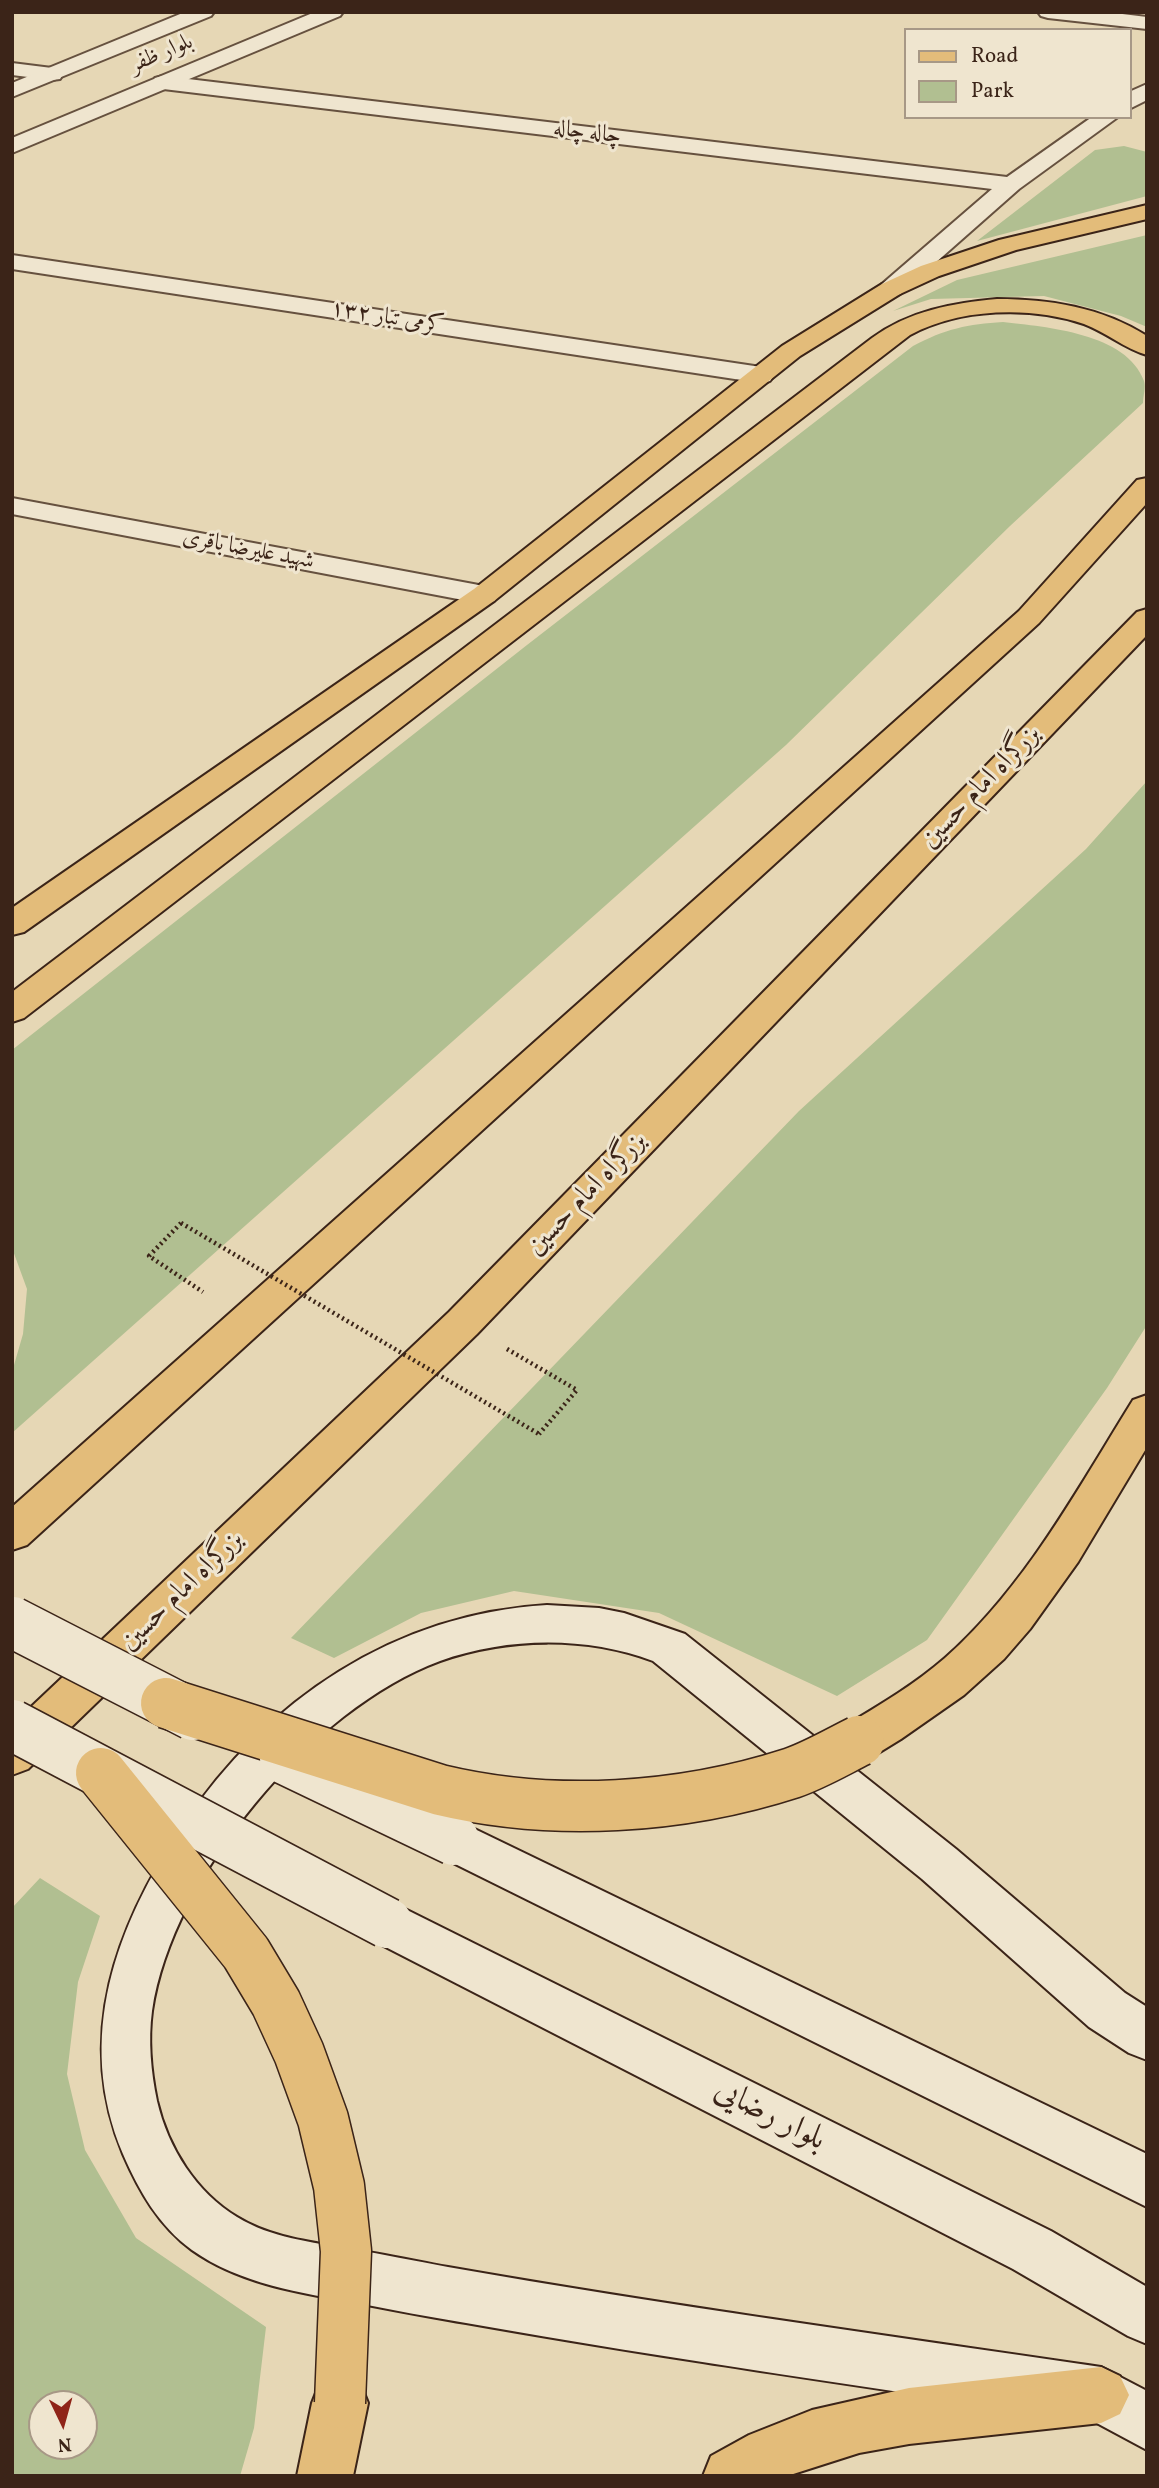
<!DOCTYPE html>
<meta charset="utf-8">
<style>
body{margin:0}
#map{position:relative;width:1159px;height:2488px;overflow:hidden;background:#e6d7b5;font-family:Vollkorn,serif}
canvas{display:block}
.frame{position:absolute;inset:0;border:14px solid #3b2418;pointer-events:none}
.legend{position:absolute;left:904px;top:28px;width:228px;height:91px;box-sizing:border-box;background:#efe5cf;border:2px solid #a79886;margin:0;padding:9px 12px;list-style:none;font-size:21px;color:#3b2418}
.legend li{display:flex;align-items:center;gap:14px;height:35px}
.legend b{width:35px;border:2px solid #a79886}
.north{position:absolute;left:28px;top:2390px;width:70px;height:70px;box-sizing:border-box;background:#efe5cf;border:2px solid #a79886;border-radius:50%;rotate:175deg;font-size:19px;font-weight:700;line-height:28px;text-align:center;color:#3b2418}
.north::after{content:'';display:block;margin:auto;width:24px;height:32px;background:#8f2418;clip-path:polygon(50% 0,100% 100%,50% 72%,0 100%)}
</style>
<div id="map">
<canvas width="1159" height="2488"></canvas>
<div class="frame"></div>
<ul class="legend">
<li><b style="height:9px;background:#e3bc7a"></b>Road</li>
<li><b style="height:19px;background:#b1bf91"></b>Park</li>
</ul>
<div class="north">N</div>
</div>
<script>
const ctx = document.querySelector('canvas').getContext('2d');
ctx.lineJoin = 'round';
function paint(path, color) { ctx.fillStyle = color; ctx.fill(path, 'evenodd'); }
function stroke(path, color, width, dash) { ctx.strokeStyle = color; ctx.lineWidth = width; ctx.lineCap = dash ? 'butt' : 'round'; ctx.setLineDash(dash || []); ctx.stroke(path); }
function drawText(font, color, halo, rows, align = 'center') {
  ctx.font = font + ' Vollkorn,Amiri,serif'; ctx.lineWidth = 6; ctx.setLineDash([]); ctx.textBaseline = 'middle'; ctx.strokeStyle = halo; ctx.fillStyle = color; for (const [text, x, y, turn = 0] of rows) {
    ctx.save(); ctx.translate(x, y); ctx.rotate((+turn || 0) * Math.PI / 180); ctx.textAlign = isNaN(turn) ? turn : align; if (halo) ctx.strokeText(text, 0, 0); ctx.fillText(text, 0, 0); ctx.restore();
  }
}
paint(new Path2D(`
 M 1124,146 L 1147,152 L 1147,196 L 977,241 L 1095,150 Z
 M 1147,235 L 1147,327 L 1121,316 L 1044,296 L 931,299 L 893,311 L 957,280 Z
 M 1003,322 C 1046,327 1127,333 1144,381 C 1146,388 1143,396 1143,403 L 1010,526 L 786,745 L 12,1433 L 12,1372 L 23,1334 L 27,1289 L 12,1248 L 12,1050 L 527,645 L 913,346 C 945,329 968,324 1003,322 Z
 M 1147,781 L 1147,1325 L 1107,1388 L 927,1640 L 837,1696 L 659,1613 L 514,1591 L 421,1613 L 334,1658 L 291,1638 L 799,1111 L 1086,849 Z
 M 40,1878 L 100,1916 L 78,1982 L 67,2074 L 85,2150 L 136,2238 L 266,2327 L 254,2428 L 240,2476 L 12,2476 L 12,1908 ZM 84,2404 L 84,2446 L 42,2446 L 42,2404 Z`), '#b1bf91');
const minor = new Path2D(`
 M 1038,12 L 1106,12 L 1147,17 L 1147,29 L 1048,18 L 1041,16 Z
 M 12,63 L 60,69 L 63,74 L 60,79 L 52,80 L 12,75 Z
 M 163,76 L 1007,177 L 1092,117 L 1118,117 L 1019,189 L 900,294 L 891,296 L 882,294 L 879,289 L 882,284 L 992,189 L 155,88 L 152,83 L 155,78 Z
 M 1147,84 L 1147,100 L 1129,109 L 1129,92 Z
 M 12,255 L 761,367 L 770,369 L 774,375 L 770,381 L 761,383 L 12,269 Z
 M 12,498 L 484,586 L 494,589 L 499,595 L 494,601 L 484,604 L 12,514 Z`);
const tertiary = new Path2D(`
 M 185,12 L 214,12 L 211,16 L 12,97 L 12,83 Z
 M 315,12 L 343,12 L 340,16 L 12,153 L 12,138 Z`);
const secondary = new Path2D(`
 M 547,1605 L 599,1608 L 624,1613 L 685,1634 L 956,1849 L 1125,1993 L 1147,2007 L 1147,2060 L 1129,2053 L 1089,2027 L 922,1879 L 653,1661 C 586,1636 508,1637 440,1661 C 312,1708 172,1876 152,2011 C 148,2041 151,2072 157,2101 C 168,2148 196,2192 237,2217 C 271,2238 312,2242 350,2249 C 383,2254 415,2261 448,2267 C 665,2305 883,2335 1101,2367 L 1147,2391 L 1147,2450 L 1093,2421 C 884,2389 674,2360 466,2323 C 429,2317 393,2310 357,2303 C 301,2293 240,2284 192,2250 C 159,2226 139,2191 123,2154 C 74,2037 116,1926 183,1825 C 267,1700 394,1614 547,1605 Z
 M 454,1819 L 1147,2154 L 1147,2207 L 437,1855 L 430,1840 L 437,1825 Z
 M 387,1900 L 1051,2231 L 1147,2287 L 1147,2344 L 1128,2336 L 1013,2269 L 370,1939 L 363,1923 L 370,1907 Z`);
const primary = new Path2D(`
 M 1147,205 L 1147,219 L 1016,250 L 939,276 L 900,294 L 800,356 L 494,601 L 24,932 L 12,935 L 12,908 L 474,589 L 782,346 L 882,284 L 921,266 L 999,240 Z
 M 997,299 C 1050,299 1101,307 1147,336 L 1147,355 C 1125,349 1106,332 1084,324 C 1031,306 960,308 910,335 L 24,1018 L 12,1022 L 12,992 L 872,338 C 909,311 952,303 997,299 Z
 M 1147,1395 L 1147,1447 L 1078,1562 L 1030,1629 L 1004,1659 L 964,1695 L 901,1739 L 875,1755 L 859,1761 L 843,1755 L 836,1741 L 843,1727 C 878,1706 914,1685 945,1658 C 1025,1587 1077,1490 1133,1400 Z
 M 1101,2367 L 1120,2376 L 1129,2395 L 1120,2414 L 1101,2423 L 909,2444 L 859,2453 L 787,2476 L 703,2476 L 711,2456 L 749,2435 L 812,2410 L 909,2388 Z
 M 340,2375 L 360,2383 L 368,2403 L 353,2476 L 297,2476 L 312,2403 L 320,2383 Z`);
const trunk = new Path2D(`
 M 1147,478 L 1147,503 L 1039,623 L 27,1545 L 12,1550 L 12,1507 L 1019,611 L 1137,480 Z
 M 1147,609 L 1147,635 L 477,1334 L 28,1769 L 12,1775 L 12,1725 L 449,1312 L 1137,612 Z`);
stroke(minor, '#66513f', 4);
stroke(tertiary, '#66513f', 4);
stroke(secondary, '#3b2418', 4);
stroke(primary, '#3b2418', 4);
stroke(trunk, '#3b2418', 4);
stroke(new Path2D(`
 M 181,1223 L 149,1256 L 203,1292
 M 507,1349 L 577,1390 L 539,1434`), '#3b2418', 4.5, [2, 3.5]);
paint(minor, '#efe5cf');
paint(tertiary, '#efe5cf');
paint(secondary, '#efe5cf');
paint(primary, '#e3bc7a');
paint(trunk, '#e3bc7a');
const secondaryBridge = new Path2D(`
 M 12,1622 L 193,1715
 M 12,1725 L 387,1923
 M 285,1759 L 454,1840`);
const primaryBridge = new Path2D(`
 M 166,1703 L 440,1790 C 553,1817 681,1809 792,1773 C 815,1765 837,1752 859,1741
 M 101,1773 L 246,1953 L 276,2003 L 299,2053 L 323,2119 L 339,2186 L 346,2251 L 340,2403`);
stroke(secondaryBridge, '#3b2418', 53, []);
stroke(primaryBridge, '#3b2418', 53, []);
stroke(new Path2D(`
 M 181,1223 L 539,1434`), '#3b2418', 4.5, [2, 3.5]);
stroke(secondaryBridge, '#efe5cf', 50);
stroke(primaryBridge, '#e3bc7a', 50);
drawText('23px', '#3b2418', '#efe5cf', [
 ["بلوار ظفر",162,55,-23],
 ["چاله چاله",587,134,7],
 ["کرمی تبار ۱۳۲",387,319,9],
 ["شهید علیرضا باقری",248,551,11]
]);
drawText('28px', '#3b2418', '#efe5cf', [
 ["بزرگراه امام حسین",982,788,-46],
 ["بزرگراه امام حسین",588,1195,-46],
 ["بزرگراه امام حسین",183,1592,-44]
]);
drawText('33px', '#3b2418', '#efe5cf', [
 ["بلوار رضایی",769,2117,27]
]);
</script>
